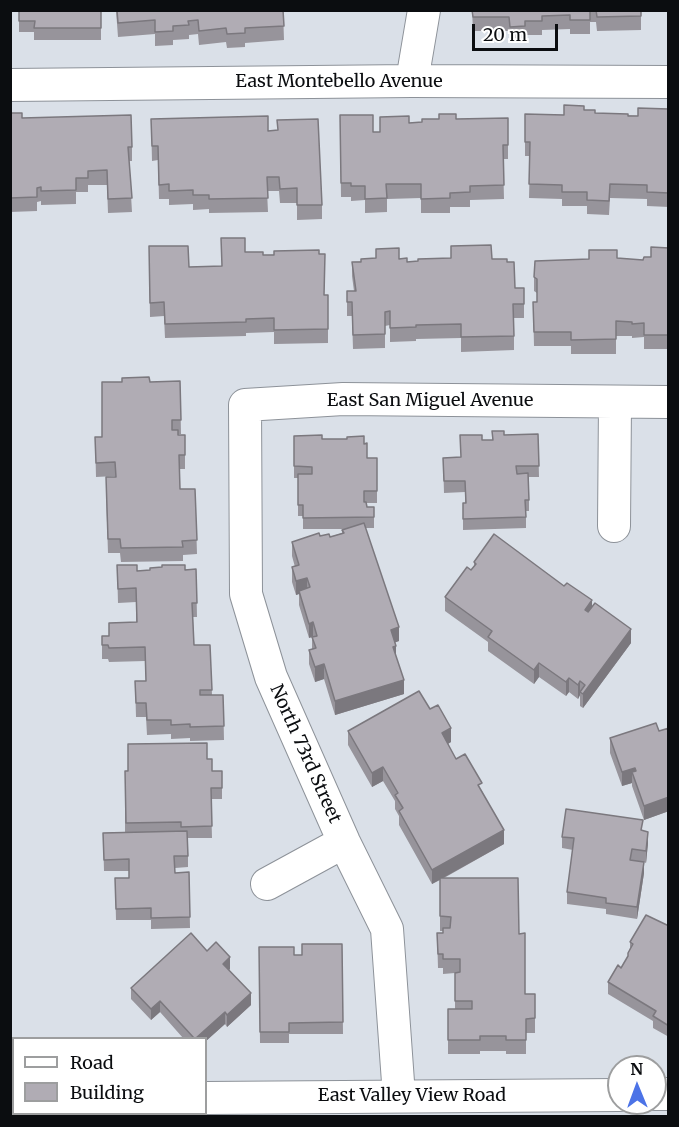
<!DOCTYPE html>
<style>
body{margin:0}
#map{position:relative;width:679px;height:1127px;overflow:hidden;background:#dae0e8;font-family:Merriweather,serif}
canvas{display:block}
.frame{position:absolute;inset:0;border:12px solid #0b0d10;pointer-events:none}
.legend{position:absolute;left:12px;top:1037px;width:195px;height:78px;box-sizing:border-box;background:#fff;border:2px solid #9d9e9f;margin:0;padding:8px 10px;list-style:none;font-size:18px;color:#0b0d10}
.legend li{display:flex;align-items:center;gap:12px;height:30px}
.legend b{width:30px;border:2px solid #9d9e9f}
.north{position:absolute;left:607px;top:1055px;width:60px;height:60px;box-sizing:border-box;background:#fff;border:2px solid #9d9e9f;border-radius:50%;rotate:359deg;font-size:16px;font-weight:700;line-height:24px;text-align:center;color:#0b0d10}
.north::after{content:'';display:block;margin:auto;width:21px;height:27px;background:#4c73e7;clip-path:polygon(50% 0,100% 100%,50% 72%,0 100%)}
.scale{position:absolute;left:472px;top:24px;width:86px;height:27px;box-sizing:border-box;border:3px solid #0b0d10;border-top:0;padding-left:8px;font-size:18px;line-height:21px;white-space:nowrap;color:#0b0d10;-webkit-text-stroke:4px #fff;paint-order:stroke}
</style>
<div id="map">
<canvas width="679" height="1127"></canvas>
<div class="frame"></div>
<ul class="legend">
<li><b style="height:8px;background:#fff"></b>Road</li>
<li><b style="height:16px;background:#b0acb4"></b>Building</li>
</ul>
<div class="north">N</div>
<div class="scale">20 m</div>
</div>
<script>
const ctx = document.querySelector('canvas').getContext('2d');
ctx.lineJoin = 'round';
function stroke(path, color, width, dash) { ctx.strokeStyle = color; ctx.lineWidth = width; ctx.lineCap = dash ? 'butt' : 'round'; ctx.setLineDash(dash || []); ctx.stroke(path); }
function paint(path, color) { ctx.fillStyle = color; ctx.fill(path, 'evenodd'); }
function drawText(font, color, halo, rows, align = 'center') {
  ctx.font = font + ' Merriweather,serif'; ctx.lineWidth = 4.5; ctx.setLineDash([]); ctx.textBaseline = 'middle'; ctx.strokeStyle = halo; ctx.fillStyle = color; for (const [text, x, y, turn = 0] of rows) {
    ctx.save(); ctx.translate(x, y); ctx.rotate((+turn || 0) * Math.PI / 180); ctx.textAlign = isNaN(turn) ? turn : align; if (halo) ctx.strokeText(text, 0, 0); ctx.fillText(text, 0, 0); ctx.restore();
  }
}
const minor = new Path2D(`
 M 412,81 L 424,10
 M 10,85 L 412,81 L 668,82
 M 614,526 L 615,403
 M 267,884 L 344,842
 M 655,1094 L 668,1094
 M 399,1096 L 387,929 L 344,842 L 271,677 L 246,594 L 245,405 L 343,399 L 668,402
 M 206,1098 L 619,1095
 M 10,1100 L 14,1099
 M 71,1116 L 71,1114`);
stroke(minor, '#8d9299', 34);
stroke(minor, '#fff', 32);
paint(new Path2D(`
 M 19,10 L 101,10 L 101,40 L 34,40 L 34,32 L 19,32 Z
 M 116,10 L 283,10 L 284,40 L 245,43 L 245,47 L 227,48 L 226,42 L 199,45 L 198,34 L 189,35 L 189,39 L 173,40 L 173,45 L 155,46 L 155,34 L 118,37 Z
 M 472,10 L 641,10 L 641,30 L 597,31 L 596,22 L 590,22 L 590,34 L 570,34 L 570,29 L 542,30 L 542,35 L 525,35 L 525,40 L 510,41 L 509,31 L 473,31 Z
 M 669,109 L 669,207 L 647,206 L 647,199 L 610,198 L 609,215 L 587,214 L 587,206 L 562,206 L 562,199 L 529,198 L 530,156 L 525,156 L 525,114 L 564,115 L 584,110 L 595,113 L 638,116 Z
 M 10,113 L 22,118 L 132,147 L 132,161 L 129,161 L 132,212 L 108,213 L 107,185 L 88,185 L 88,192 L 76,192 L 76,204 L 41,205 L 41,201 L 37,202 L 37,211 L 10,212 Z
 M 340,115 L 373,132 L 380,132 L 409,123 L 422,122 L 456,119 L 508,118 L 508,159 L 503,159 L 504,199 L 470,200 L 470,207 L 450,207 L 450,213 L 421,213 L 421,198 L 387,199 L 387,212 L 365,213 L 365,200 L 351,201 L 351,197 L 341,197 Z
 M 151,119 L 268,131 L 322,205 L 322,219 L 297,220 L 297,203 L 280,203 L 279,191 L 267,191 L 268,212 L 209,213 L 209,209 L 193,210 L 193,204 L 169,205 L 169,199 L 159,199 L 158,160 L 152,161 Z
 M 149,246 L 189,267 L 221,266 L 245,252 L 263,255 L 319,254 L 325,268 L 324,295 L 328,295 L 328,343 L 274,344 L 274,332 L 246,333 L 246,336 L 165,338 L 164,316 L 150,317 Z
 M 669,248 L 669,349 L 644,349 L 644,337 L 632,338 L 632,336 L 616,336 L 616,354 L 571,354 L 571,346 L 534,346 L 533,302 L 537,302 L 537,293 L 534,291 L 534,277 L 617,258 L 643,260 L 651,257 Z
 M 399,259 L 407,262 L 492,259 L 507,262 L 515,288 L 524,288 L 524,318 L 514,318 L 514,350 L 461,352 L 461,338 L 416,339 L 416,341 L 390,342 L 390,325 L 385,326 L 385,348 L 353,349 L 352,316 L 347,316 L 347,291 L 354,291 L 352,276 L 352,262 Z
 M 180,381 L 181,434 L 178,434 L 185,455 L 185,469 L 180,469 L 180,489 L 195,489 L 197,554 L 183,555 L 183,561 L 121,562 L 120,553 L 108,553 L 106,492 L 115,476 L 96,477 L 95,437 L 102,437 L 150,382 Z
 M 492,431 L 504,435 L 538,434 L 539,477 L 529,477 L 529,511 L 526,511 L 526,528 L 463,530 L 463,503 L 465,503 L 465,492 L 444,493 L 443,458 L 461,457 L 482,440 L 492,440 Z
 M 294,436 L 364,444 L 367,458 L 377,458 L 377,503 L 366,503 L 367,507 L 374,507 L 374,528 L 365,528 L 399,641 L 395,642 L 396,657 L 404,694 L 335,715 L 324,679 L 315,682 L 309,664 L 309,650 L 312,649 L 312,637 L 313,637 L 309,638 L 299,605 L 299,594 L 296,595 L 292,582 L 292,567 L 295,567 L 292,556 L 292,542 L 320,536 L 330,537 L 342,533 L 342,530 L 346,529 L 303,529 L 303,516 L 298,516 L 298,478 L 294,478 Z
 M 474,562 L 592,608 L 631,643 L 583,708 L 580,706 L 580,695 L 578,699 L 569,692 L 566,696 L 539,677 L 534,684 L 488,651 L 488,642 L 445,611 L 445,597 L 471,570 L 474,567 Z
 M 117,565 L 137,571 L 196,569 L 197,617 L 193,617 L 194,645 L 210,645 L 212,695 L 223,695 L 224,740 L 190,741 L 190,738 L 171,739 L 171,734 L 147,735 L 146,717 L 136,717 L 135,681 L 146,681 L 145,661 L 109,662 L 108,659 L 102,659 L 102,636 L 109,636 L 136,622 L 136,602 L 118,603 Z
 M 669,704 L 669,724 L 667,719 L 667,705 Z
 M 430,709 L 451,742 L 448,744 L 456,759 L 482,791 L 504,844 L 444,878 L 519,934 L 525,994 L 535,994 L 535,1033 L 526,1033 L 526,1054 L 506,1054 L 506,1051 L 480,1051 L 480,1054 L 448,1054 L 448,1009 L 455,1009 L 455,973 L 443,974 L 443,968 L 438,968 L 437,933 L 443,933 L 443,931 L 440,931 L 440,880 L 432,884 L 399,825 L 399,816 L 395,809 L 395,801 L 383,781 L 372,787 L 348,745 L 348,731 Z
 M 669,728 L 669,811 L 644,820 L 632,786 L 632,783 L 622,786 L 610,753 L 610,738 L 659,731 Z
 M 207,759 L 212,771 L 222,771 L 222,799 L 211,799 L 212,838 L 188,838 L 188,867 L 175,868 L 175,873 L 189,872 L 190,928 L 151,929 L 151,920 L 116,920 L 115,878 L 129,878 L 129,871 L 104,871 L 103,833 L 125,832 L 125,771 Z
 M 643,831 L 648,843 L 646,863 L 644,862 L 644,873 L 637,919 L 606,914 L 606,909 L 567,904 L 567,892 L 573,850 L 562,848 L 562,837 Z
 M 669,926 L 669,1037 L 653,1028 L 653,1021 L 608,994 L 608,982 L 621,968 L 628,958 L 628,953 L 630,948 L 630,942 Z
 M 342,944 L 343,1034 L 289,1034 L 289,1043 L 260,1043 L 259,947 L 294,955 L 302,955 Z
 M 207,951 L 230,969 L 229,970 L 251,1005 L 227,1027 L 225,1024 L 206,1041 L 206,1038 L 183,1038 L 160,1012 L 151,1020 L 131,999 L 131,988 Z`), '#97949b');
paint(new Path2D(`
 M 307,578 L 307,592 L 299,591 L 299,594 L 296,595 L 296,581 Z
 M 592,600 L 592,614 L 585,610 Z
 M 313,622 L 313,636 L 309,638 L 309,624 Z
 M 399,627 L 399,641 L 391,644 L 391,630 Z
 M 631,629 L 631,643 L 583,708 L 583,694 Z
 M 396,646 L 396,660 L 393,647 Z
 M 539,663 L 539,677 L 534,684 L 534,670 Z
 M 324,664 L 324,679 L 315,682 L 315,667 Z
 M 569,678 L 569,692 L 566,696 L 566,682 Z
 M 404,680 L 404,694 L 335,715 L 335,701 Z
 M 580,681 L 580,695 L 578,699 L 578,685 Z
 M 451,728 L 451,742 L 442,747 L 442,733 Z
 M 383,767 L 383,781 L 372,787 L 372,773 Z
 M 635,768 L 635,779 L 632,772 L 632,783 L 622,786 L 622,772 Z
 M 669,797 L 669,811 L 644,820 L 644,806 Z
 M 504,830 L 504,844 L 432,884 L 432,870 Z
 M 648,832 L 648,843 L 646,863 L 646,851 Z
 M 644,862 L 644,873 L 637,919 L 637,907 Z
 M 230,957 L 230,969 L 223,975 L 223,964 Z
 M 251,993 L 251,1005 L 227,1027 L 227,1015 Z
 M 160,1001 L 160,1012 L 151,1020 L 151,1009 Z
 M 225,1012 L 225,1024 L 206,1041 L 206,1038 L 196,1038 Z`), '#7b787e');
const building = new Path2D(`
 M 19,10 L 101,10 L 101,28 L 34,28 L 35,21 L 19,21 Z
 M 117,10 L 283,10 L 284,26 L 245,28 L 245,33 L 227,34 L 226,28 L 199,31 L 198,20 L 188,21 L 189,25 L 173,26 L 173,31 L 155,32 L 155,20 L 118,23 Z
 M 472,10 L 590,10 L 590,20 L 570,20 L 570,15 L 542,16 L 542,21 L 525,21 L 525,26 L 510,27 L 509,17 L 473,17 Z
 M 596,10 L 641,10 L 641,16 L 597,17 Z
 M 564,105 L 584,106 L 584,110 L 595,110 L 595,113 L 628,114 L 628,116 L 638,116 L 638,108 L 669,109 L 669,193 L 647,192 L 647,185 L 610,184 L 609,201 L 587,200 L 587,192 L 562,192 L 562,185 L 529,184 L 530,142 L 525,142 L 525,114 L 564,115 Z
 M 10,113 L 22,113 L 22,118 L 131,115 L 132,147 L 128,147 L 132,198 L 108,199 L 107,170 L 88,171 L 88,178 L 76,178 L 76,190 L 41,191 L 41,187 L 37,188 L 37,197 L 10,198 Z
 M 439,114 L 456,114 L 456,119 L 508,118 L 508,145 L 503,145 L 504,185 L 470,186 L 470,192 L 450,193 L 450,198 L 421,199 L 421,184 L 386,184 L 387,198 L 365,199 L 365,186 L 351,186 L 351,183 L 341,183 L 340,115 L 373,115 L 373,132 L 380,132 L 380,117 L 409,116 L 409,123 L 422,122 L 422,119 L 439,119 Z
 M 268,116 L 268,131 L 278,130 L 277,120 L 318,119 L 322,205 L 297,205 L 297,188 L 280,189 L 279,177 L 267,177 L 268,198 L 209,199 L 209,195 L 193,195 L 193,190 L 169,191 L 169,184 L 159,185 L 158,146 L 152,146 L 151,119 Z
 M 221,238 L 245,238 L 245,252 L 263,252 L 263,255 L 274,255 L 274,251 L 319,250 L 319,254 L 325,254 L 324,295 L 328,295 L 328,329 L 274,330 L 274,318 L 246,319 L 246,322 L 165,324 L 164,302 L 150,303 L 149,246 L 188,246 L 189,267 L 222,266 Z
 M 491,245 L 492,259 L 507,259 L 507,262 L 514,262 L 515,288 L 524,288 L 524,304 L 513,304 L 514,336 L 461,337 L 461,324 L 416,325 L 416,327 L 390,328 L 390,311 L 385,312 L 385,334 L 353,335 L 352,302 L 347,302 L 347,291 L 356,291 L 352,262 L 361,262 L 361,259 L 376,258 L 376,249 L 399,248 L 399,259 L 407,258 L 407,262 L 418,261 L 418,259 L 451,258 L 451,246 Z
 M 651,247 L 669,248 L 669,335 L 644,335 L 644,323 L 632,324 L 632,322 L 616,321 L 616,339 L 571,340 L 571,332 L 534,332 L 533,302 L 537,302 L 537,279 L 534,277 L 535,261 L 589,259 L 589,250 L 617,250 L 617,258 L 643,260 L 644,257 L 651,257 Z
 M 149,377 L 150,382 L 180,381 L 181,420 L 172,420 L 172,430 L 178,430 L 178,435 L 185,435 L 185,455 L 179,455 L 180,489 L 195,489 L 197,540 L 182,541 L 183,547 L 121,548 L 120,539 L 108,539 L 106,477 L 116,477 L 115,462 L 96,463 L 95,437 L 102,437 L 102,382 L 122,382 L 122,378 Z
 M 492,431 L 504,431 L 504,435 L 538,434 L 539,466 L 516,466 L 517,474 L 528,473 L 529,500 L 525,500 L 526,517 L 463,519 L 463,503 L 466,503 L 465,481 L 444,481 L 443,458 L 461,457 L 460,435 L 482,435 L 482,440 L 493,440 Z
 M 322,435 L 322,439 L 347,439 L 347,437 L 364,436 L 364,444 L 367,443 L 367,458 L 377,458 L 377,491 L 364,491 L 364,502 L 366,502 L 367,507 L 374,507 L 374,517 L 303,518 L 303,505 L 298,505 L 298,474 L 312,474 L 312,467 L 294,466 L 294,436 Z
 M 364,523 L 399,627 L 391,630 L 396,646 L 393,647 L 404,680 L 335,701 L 324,664 L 315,667 L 309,650 L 316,648 L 312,637 L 317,636 L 313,622 L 309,624 L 299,591 L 310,587 L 307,578 L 296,581 L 292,567 L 299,565 L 292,542 L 319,533 L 320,536 L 329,534 L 330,537 L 344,533 L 342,530 Z
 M 494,534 L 564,586 L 567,583 L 592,600 L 585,610 L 588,612 L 595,603 L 631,629 L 583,694 L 580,692 L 585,685 L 580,681 L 578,685 L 569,678 L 566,682 L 539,663 L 534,670 L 488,637 L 492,631 L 445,597 L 467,567 L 471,570 L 476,564 L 474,562 Z
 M 117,565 L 137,565 L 137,571 L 150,570 L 150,568 L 162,567 L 162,565 L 185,565 L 185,570 L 196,569 L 197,603 L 192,603 L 194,645 L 210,645 L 212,690 L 200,690 L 200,695 L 223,695 L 224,726 L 190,727 L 190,724 L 171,725 L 171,720 L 147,720 L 146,703 L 136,703 L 135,681 L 146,681 L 145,647 L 109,648 L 108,645 L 102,645 L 102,636 L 109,636 L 109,623 L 137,622 L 136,588 L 118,589 Z
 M 419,691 L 430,709 L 438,705 L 451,728 L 442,733 L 456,759 L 465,754 L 482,783 L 478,785 L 504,830 L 432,870 L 399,811 L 403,808 L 395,795 L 398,793 L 383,767 L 372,773 L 348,731 Z
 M 656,723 L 659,731 L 669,728 L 669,797 L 644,806 L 632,772 L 636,771 L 635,768 L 622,772 L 610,738 Z
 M 207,743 L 207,759 L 212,759 L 212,771 L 222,771 L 222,788 L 211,788 L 212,826 L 181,827 L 181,822 L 126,823 L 125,771 L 128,771 L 128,744 Z
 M 566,809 L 643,820 L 641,830 L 648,832 L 646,851 L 632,849 L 630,860 L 644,862 L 637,907 L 606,903 L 606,898 L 567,892 L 574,838 L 562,837 Z
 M 187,831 L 188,856 L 174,856 L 175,873 L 189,872 L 190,917 L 151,918 L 151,908 L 116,909 L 115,878 L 129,878 L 129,859 L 104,860 L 103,833 Z
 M 440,878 L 518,878 L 519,934 L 525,933 L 525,994 L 535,994 L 535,1018 L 526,1019 L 526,1040 L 506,1040 L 506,1036 L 480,1036 L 480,1040 L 448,1040 L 448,1009 L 472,1009 L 472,1001 L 455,1001 L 455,973 L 460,972 L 460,959 L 443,959 L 443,954 L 438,954 L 437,933 L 443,933 L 443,928 L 450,928 L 451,917 L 440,916 Z
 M 646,915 L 669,926 L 669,1026 L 653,1016 L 656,1011 L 608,982 L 618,965 L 621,968 L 628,956 L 628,953 L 633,944 L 630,942 Z
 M 191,933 L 207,951 L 216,942 L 230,957 L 223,964 L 251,993 L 227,1015 L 225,1012 L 196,1038 L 194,1038 L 160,1001 L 151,1009 L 131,988 Z
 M 302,944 L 342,944 L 343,1022 L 289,1023 L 289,1032 L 260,1032 L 259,947 L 294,947 L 294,955 L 302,955 Z`);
paint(building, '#b0acb4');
stroke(building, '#7b787e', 1.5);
drawText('18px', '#0b0d10', '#fff', [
 ["East Montebello Avenue",339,82],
 ["East San Miguel Avenue",430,401],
 ["North 73rd Street",305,754,66],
 ["East Valley View Road",412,1096]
]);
</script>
